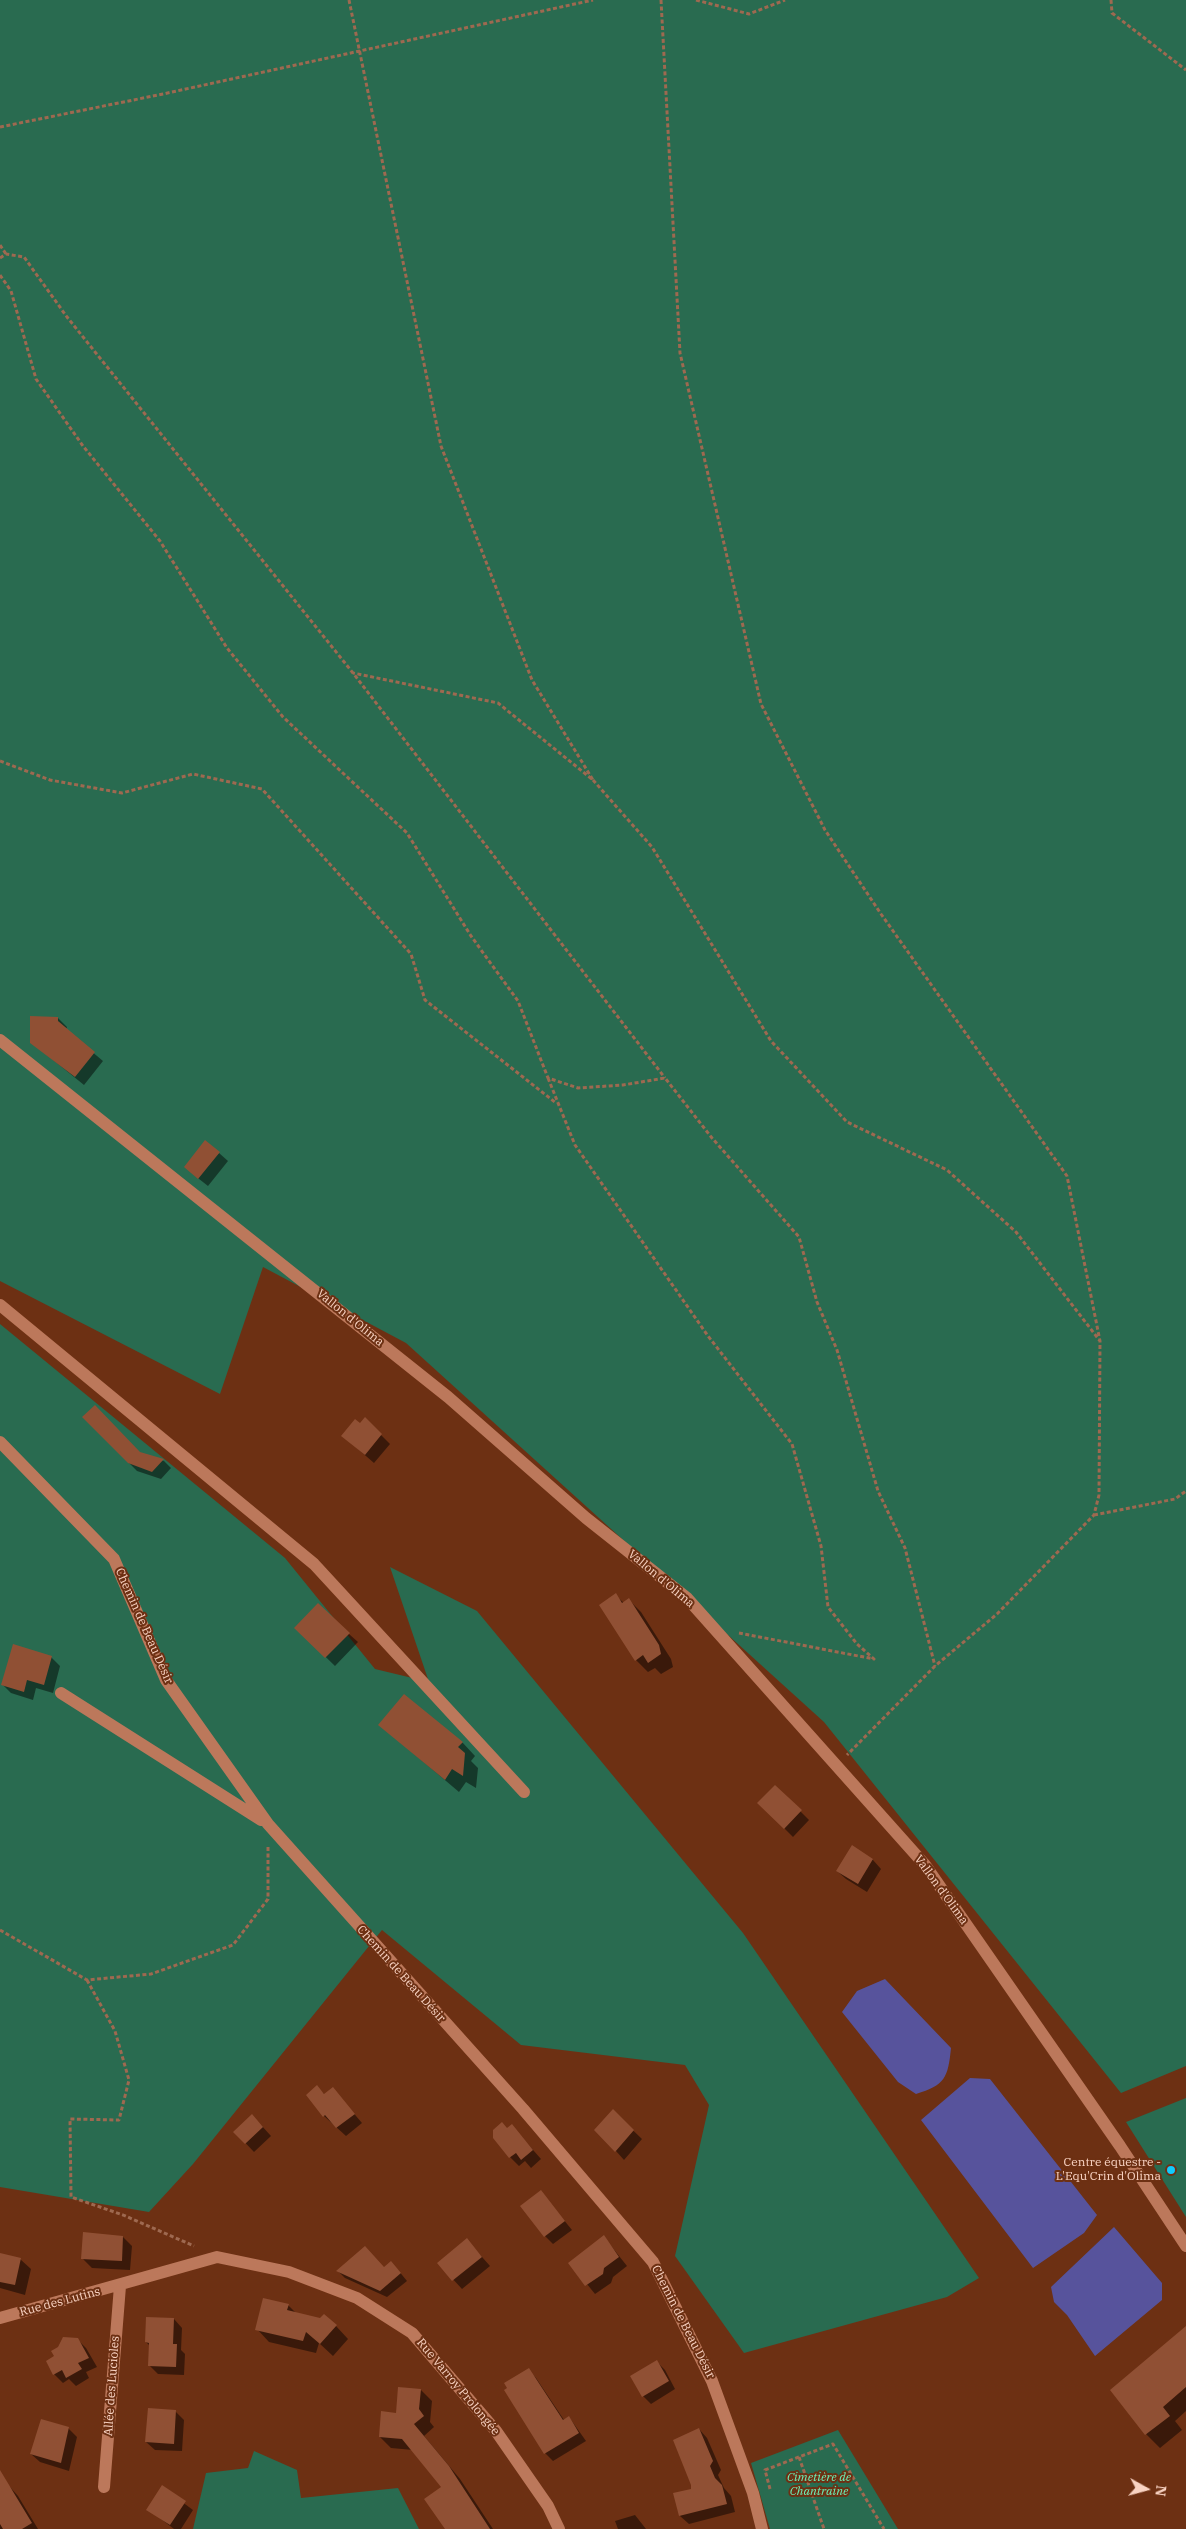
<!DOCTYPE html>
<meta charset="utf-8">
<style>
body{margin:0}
#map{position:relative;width:1186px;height:2529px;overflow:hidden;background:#6d3013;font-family:"IBM Plex Serif",serif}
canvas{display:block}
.north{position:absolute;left:1121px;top:2464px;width:50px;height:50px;-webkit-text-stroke:4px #6d3013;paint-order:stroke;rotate:97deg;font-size:14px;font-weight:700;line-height:20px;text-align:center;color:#f9d3c3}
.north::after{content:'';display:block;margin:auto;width:18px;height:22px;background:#f9d3c3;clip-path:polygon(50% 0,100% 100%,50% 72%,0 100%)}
</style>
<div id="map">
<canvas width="1186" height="2529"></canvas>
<div class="north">N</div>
</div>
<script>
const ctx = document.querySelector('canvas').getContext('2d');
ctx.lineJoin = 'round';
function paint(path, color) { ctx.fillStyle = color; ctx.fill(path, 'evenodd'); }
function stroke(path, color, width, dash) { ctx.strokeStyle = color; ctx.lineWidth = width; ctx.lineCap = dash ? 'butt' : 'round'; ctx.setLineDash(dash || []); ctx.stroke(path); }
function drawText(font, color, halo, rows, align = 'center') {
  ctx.font = font + ' "IBM Plex Serif",serif'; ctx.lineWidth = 4; ctx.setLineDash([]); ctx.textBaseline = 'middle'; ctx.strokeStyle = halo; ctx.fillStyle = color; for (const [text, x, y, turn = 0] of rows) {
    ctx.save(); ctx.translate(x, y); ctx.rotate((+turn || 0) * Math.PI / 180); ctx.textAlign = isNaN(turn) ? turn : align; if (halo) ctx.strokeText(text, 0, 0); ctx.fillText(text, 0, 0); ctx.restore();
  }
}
paint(new Path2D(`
 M 0,0 L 1186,0 L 1186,2066 L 1121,2093 L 824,1722 L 406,1343 L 263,1267 L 220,1394 L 0,1281 Z
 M 0,1324 L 285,1558 L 375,1669 L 429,1682 L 390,1567 L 477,1611 L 743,1933 L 979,2278 L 947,2297 L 744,2353 L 675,2256 L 709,2105 L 685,2065 L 521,2045 L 382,1930 L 193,2164 L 149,2212 L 0,2187 Z
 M 1186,2098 L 1186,2217 L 1126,2122 Z
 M 838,2430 L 898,2529 L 770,2529 L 751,2463 Z
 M 254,2451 L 297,2470 L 301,2498 L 398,2488 L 419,2529 L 193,2529 L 206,2473 L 248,2468 Z`), '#296b50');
paint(new Path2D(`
 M 885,1979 L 951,2048 C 948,2078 945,2085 916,2094 L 898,2082 L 842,2012 L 857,1991 Z
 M 970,2078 L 990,2079 L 1097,2215 L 1084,2233 L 1033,2268 L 921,2120 Z
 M 1114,2227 L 1162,2283 L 1162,2300 L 1095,2356 L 1067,2315 L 1054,2302 L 1051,2287 Z`), '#57539c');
paint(new Path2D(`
 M 58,1018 L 67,1027 L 66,1030 L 103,1061 L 84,1085 L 31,1042 Z
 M 219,1153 L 228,1161 L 208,1186 L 194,1175 Z
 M 84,1417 L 140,1453 L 164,1461 L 171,1468 L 161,1479 L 137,1471 Z
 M 365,1419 L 390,1444 L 374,1463 L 343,1436 L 360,1425 Z
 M 615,1595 L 624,1603 L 629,1600 L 641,1612 L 671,1659 L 673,1667 L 661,1674 L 655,1668 L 648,1672 L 636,1660 Z
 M 296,1628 L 349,1634 L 358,1642 L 335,1666 Z
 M 51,1657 L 60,1666 L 53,1693 L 36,1688 L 33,1700 L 11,1693 L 2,1684 Z
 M 380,1725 L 462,1742 L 475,1756 L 471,1761 L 478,1768 L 476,1788 L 466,1782 L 459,1792 Z
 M 775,1786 L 809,1820 L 793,1837 L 759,1803 Z
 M 852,1847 L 873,1860 L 881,1869 L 867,1892 L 846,1879 L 837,1871 Z
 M 317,2087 L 325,2095 L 333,2089 L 362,2123 L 346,2136 L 324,2116 L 308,2095 Z
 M 613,2111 L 642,2139 L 624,2160 L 616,2151 Z
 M 261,2125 L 271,2136 L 254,2152 L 235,2132 Z
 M 512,2126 L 541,2159 L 531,2168 L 525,2161 L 519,2166 L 510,2157 L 508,2129 Z
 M 541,2192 L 572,2230 L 553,2244 L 545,2236 Z
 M 123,2237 L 132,2246 L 130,2270 L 92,2268 L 83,2259 Z
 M 604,2237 L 627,2266 L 613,2277 L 611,2283 L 595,2294 L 570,2263 Z
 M 467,2240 L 490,2266 L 462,2289 L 438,2263 Z
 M 0,2254 L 20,2259 L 31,2269 L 25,2295 L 0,2288 Z
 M 384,2269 L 398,2270 L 407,2281 L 387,2297 L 345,2278 L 338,2271 Z
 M 288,2305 L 297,2314 L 336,2326 L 348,2339 L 333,2356 L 319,2343 L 316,2353 L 269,2342 L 257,2329 Z
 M 174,2319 L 182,2328 L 181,2350 L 185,2354 L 184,2375 L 158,2374 L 149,2365 L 150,2346 L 146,2342 Z
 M 1186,2336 L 1186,2411 L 1175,2421 L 1182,2430 L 1160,2448 L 1146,2434 Z
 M 77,2339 L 86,2348 L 97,2367 L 86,2372 L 89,2378 L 76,2386 L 69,2379 L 63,2383 L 54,2374 L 59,2348 Z
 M 657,2362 L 665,2370 L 675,2389 L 651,2404 L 643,2396 Z
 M 528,2370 L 536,2378 L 564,2420 L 569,2417 L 586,2441 L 553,2461 L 545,2453 Z
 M 421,2390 L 432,2401 L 430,2422 L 434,2427 L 424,2436 L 460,2479 L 493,2529 L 446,2529 L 443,2487 L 413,2450 L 391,2448 L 380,2437 L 397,2414 Z
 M 175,2411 L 184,2420 L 182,2451 L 155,2450 L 146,2442 Z
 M 68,2428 L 77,2437 L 69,2471 L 40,2462 L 31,2454 Z
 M 699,2429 L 707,2438 L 721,2470 L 718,2475 L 724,2488 L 731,2496 L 735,2512 L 689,2524 L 680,2516 L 692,2490 Z
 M 0,2485 L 10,2487 L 18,2496 L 38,2529 L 0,2529 Z
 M 162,2487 L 193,2510 L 181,2529 L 174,2529 L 148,2509 Z
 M 635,2515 L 646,2529 L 618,2529 L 615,2521 Z`), '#0007');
paint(new Path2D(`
 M 30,1016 L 58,1017 L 58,1021 L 95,1052 L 75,1077 L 30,1043 Z
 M 205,1140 L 220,1152 L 198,1179 L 184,1167 Z
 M 95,1405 L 140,1452 L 164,1459 L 152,1472 L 128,1463 L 82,1417 Z
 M 365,1417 L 382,1434 L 365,1455 L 341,1436 L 355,1419 L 360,1423 Z
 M 616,1593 L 622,1603 L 629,1598 L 659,1645 L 661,1654 L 648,1663 L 643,1655 L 635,1661 L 599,1605 Z
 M 318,1603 L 350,1633 L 325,1658 L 294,1628 Z
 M 13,1644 L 52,1656 L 44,1685 L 27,1680 L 24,1692 L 1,1685 Z
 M 404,1694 L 463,1742 L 458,1747 L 465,1753 L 463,1776 L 452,1769 L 445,1780 L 378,1725 Z
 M 775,1785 L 802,1810 L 784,1829 L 757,1803 Z
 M 852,1845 L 873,1859 L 858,1884 L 836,1871 Z
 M 317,2085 L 324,2094 L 333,2087 L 355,2114 L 336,2128 L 325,2115 L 323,2117 L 306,2095 Z
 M 613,2109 L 634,2130 L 615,2152 L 594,2130 Z
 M 252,2114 L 263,2127 L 245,2144 L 233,2132 Z
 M 502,2122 L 507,2128 L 512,2124 L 533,2150 L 521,2160 L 516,2153 L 509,2158 L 493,2138 L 493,2130 Z
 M 541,2190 L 565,2221 L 544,2237 L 520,2206 Z
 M 83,2232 L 123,2236 L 122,2261 L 81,2259 Z
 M 604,2235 L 619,2257 L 604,2268 L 603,2274 L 585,2286 L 568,2263 Z
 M 467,2238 L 482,2257 L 452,2281 L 437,2263 Z
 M 365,2246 L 384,2267 L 391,2261 L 401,2273 L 380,2291 L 336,2271 Z
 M 0,2253 L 21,2258 L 15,2285 L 0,2282 Z
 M 263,2298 L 289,2304 L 287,2310 L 320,2318 L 324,2314 L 337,2325 L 320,2344 L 306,2332 L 303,2341 L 255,2330 Z
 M 146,2317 L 174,2318 L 173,2344 L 177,2344 L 176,2367 L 148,2366 L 149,2343 L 145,2342 Z
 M 1186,2326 L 1186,2387 L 1163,2407 L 1170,2416 L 1145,2435 L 1110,2390 Z
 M 63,2337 L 78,2338 L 89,2358 L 78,2363 L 82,2369 L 66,2378 L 62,2370 L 53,2375 L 46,2361 L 54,2356 L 51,2351 L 58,2347 Z
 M 657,2360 L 669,2381 L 642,2397 L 630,2376 Z
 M 529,2368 L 563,2420 L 569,2416 L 579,2433 L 544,2454 L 504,2390 L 507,2388 L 504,2383 Z
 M 398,2387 L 421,2389 L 419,2409 L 424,2416 L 414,2424 L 449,2466 L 490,2529 L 445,2529 L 424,2499 L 441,2487 L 402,2439 L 379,2437 L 381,2411 L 396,2413 Z
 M 148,2408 L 176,2410 L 174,2444 L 145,2442 Z
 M 41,2419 L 69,2427 L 61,2463 L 30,2454 Z
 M 699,2428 L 713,2461 L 710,2466 L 715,2478 L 722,2485 L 727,2504 L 679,2516 L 673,2493 L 691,2489 L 691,2485 L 673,2440 Z
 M 0,2470 L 32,2523 L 22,2529 L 3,2529 L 0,2524 Z
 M 162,2485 L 186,2501 L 170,2525 L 146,2510 Z`), '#905034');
stroke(new Path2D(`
 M 349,0 L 441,446 L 532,680 L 593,780 L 498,703 L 353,673
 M 661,0 L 680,353 L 761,704 L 825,830 L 881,914 L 1067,1176 L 1100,1341 L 1099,1495 L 1094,1515 L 997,1614 L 935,1666 L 847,1755
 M 696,0 L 749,14 L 785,0
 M 1111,0 L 1112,13 L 1186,70
 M 0,127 L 163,94 L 593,0
 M 0,245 L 6,254
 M 0,258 L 6,254 L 24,257 L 67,317 L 353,673 L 665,1078
 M 0,275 L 11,291 L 36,379 L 83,446 L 160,541 L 227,648 L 283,717 L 407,833 L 471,936 L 518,1001 L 548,1078 L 578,1088 L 623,1085 L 665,1078 L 712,1138 L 799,1237 L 817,1302 L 837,1350 L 878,1491 L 905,1548 L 935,1666
 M 0,761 L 50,780 L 122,793 L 193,774 L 262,789 L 411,954 L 425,1000 L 556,1103
 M 593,780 L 652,847 L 771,1041 L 847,1122 L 947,1170 L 1016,1232 L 1100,1341
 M 548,1078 L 575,1145 L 708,1336 L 792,1444 L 821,1546 L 828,1607 L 857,1644 L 874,1659 L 739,1633
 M 1094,1515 L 1175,1499 L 1186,1491
 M 0,1930 L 87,1980 L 151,1974 L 233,1945 L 268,1899 L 268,1847
 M 87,1980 L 115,2031 L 129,2080 L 119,2120 L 70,2119 L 71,2197 L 123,2215 L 194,2246
 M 799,2457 L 824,2529
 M 770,2489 L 765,2470 L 833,2444 L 884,2529`), '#9e6950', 3, [4, 2.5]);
stroke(new Path2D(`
 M 0,1040 L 448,1397 L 586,1518 L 687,1598 L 925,1865 L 1120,2146 L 1186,2246
 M 0,1305 L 314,1564 L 524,1792
 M 0,1442 L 114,1559 L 166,1680 L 268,1824 L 523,2109 L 653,2262 L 712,2381 L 753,2493 L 762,2529
 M 61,1693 L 261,1820
 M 0,2318 L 217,2257 L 289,2272 L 357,2298 L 412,2333 L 496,2431 L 548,2506 L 559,2529
 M 104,2487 L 120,2286`), '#bc785b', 12);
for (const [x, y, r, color] of [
 [1171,2170,5,"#12cafb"]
]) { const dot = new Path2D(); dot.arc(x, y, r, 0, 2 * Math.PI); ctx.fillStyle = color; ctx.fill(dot); stroke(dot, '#6d3013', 2); }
drawText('12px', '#f9d3c3', '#6d3013', [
 ["Vallon d'Olima",350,1318,39],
 ["Vallon d'Olima",661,1579,40],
 ["Chemin de Beau Désir",144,1626,66],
 ["Vallon d'Olima",941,1890,54],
 ["Chemin de Beau Désir",401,1974,48],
 ["Rue des Lutins",60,2302,-15],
 ["Chemin de Beau Désir",683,2322,63],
 ["Allée des Lucioles",112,2386,-86],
 ["Rue Varroy Prolongée",458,2387,50]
]);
drawText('12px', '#f9d3c3', '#6d3013', [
 ["Centre équestre -",1161,2163],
 ["L'Equ'Crin d'Olima",1161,2177]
], 'right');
drawText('italic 12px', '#6bf3bb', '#6d3013', [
 ["Cimetière de",819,2478],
 ["Chantraine",819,2492]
]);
</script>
